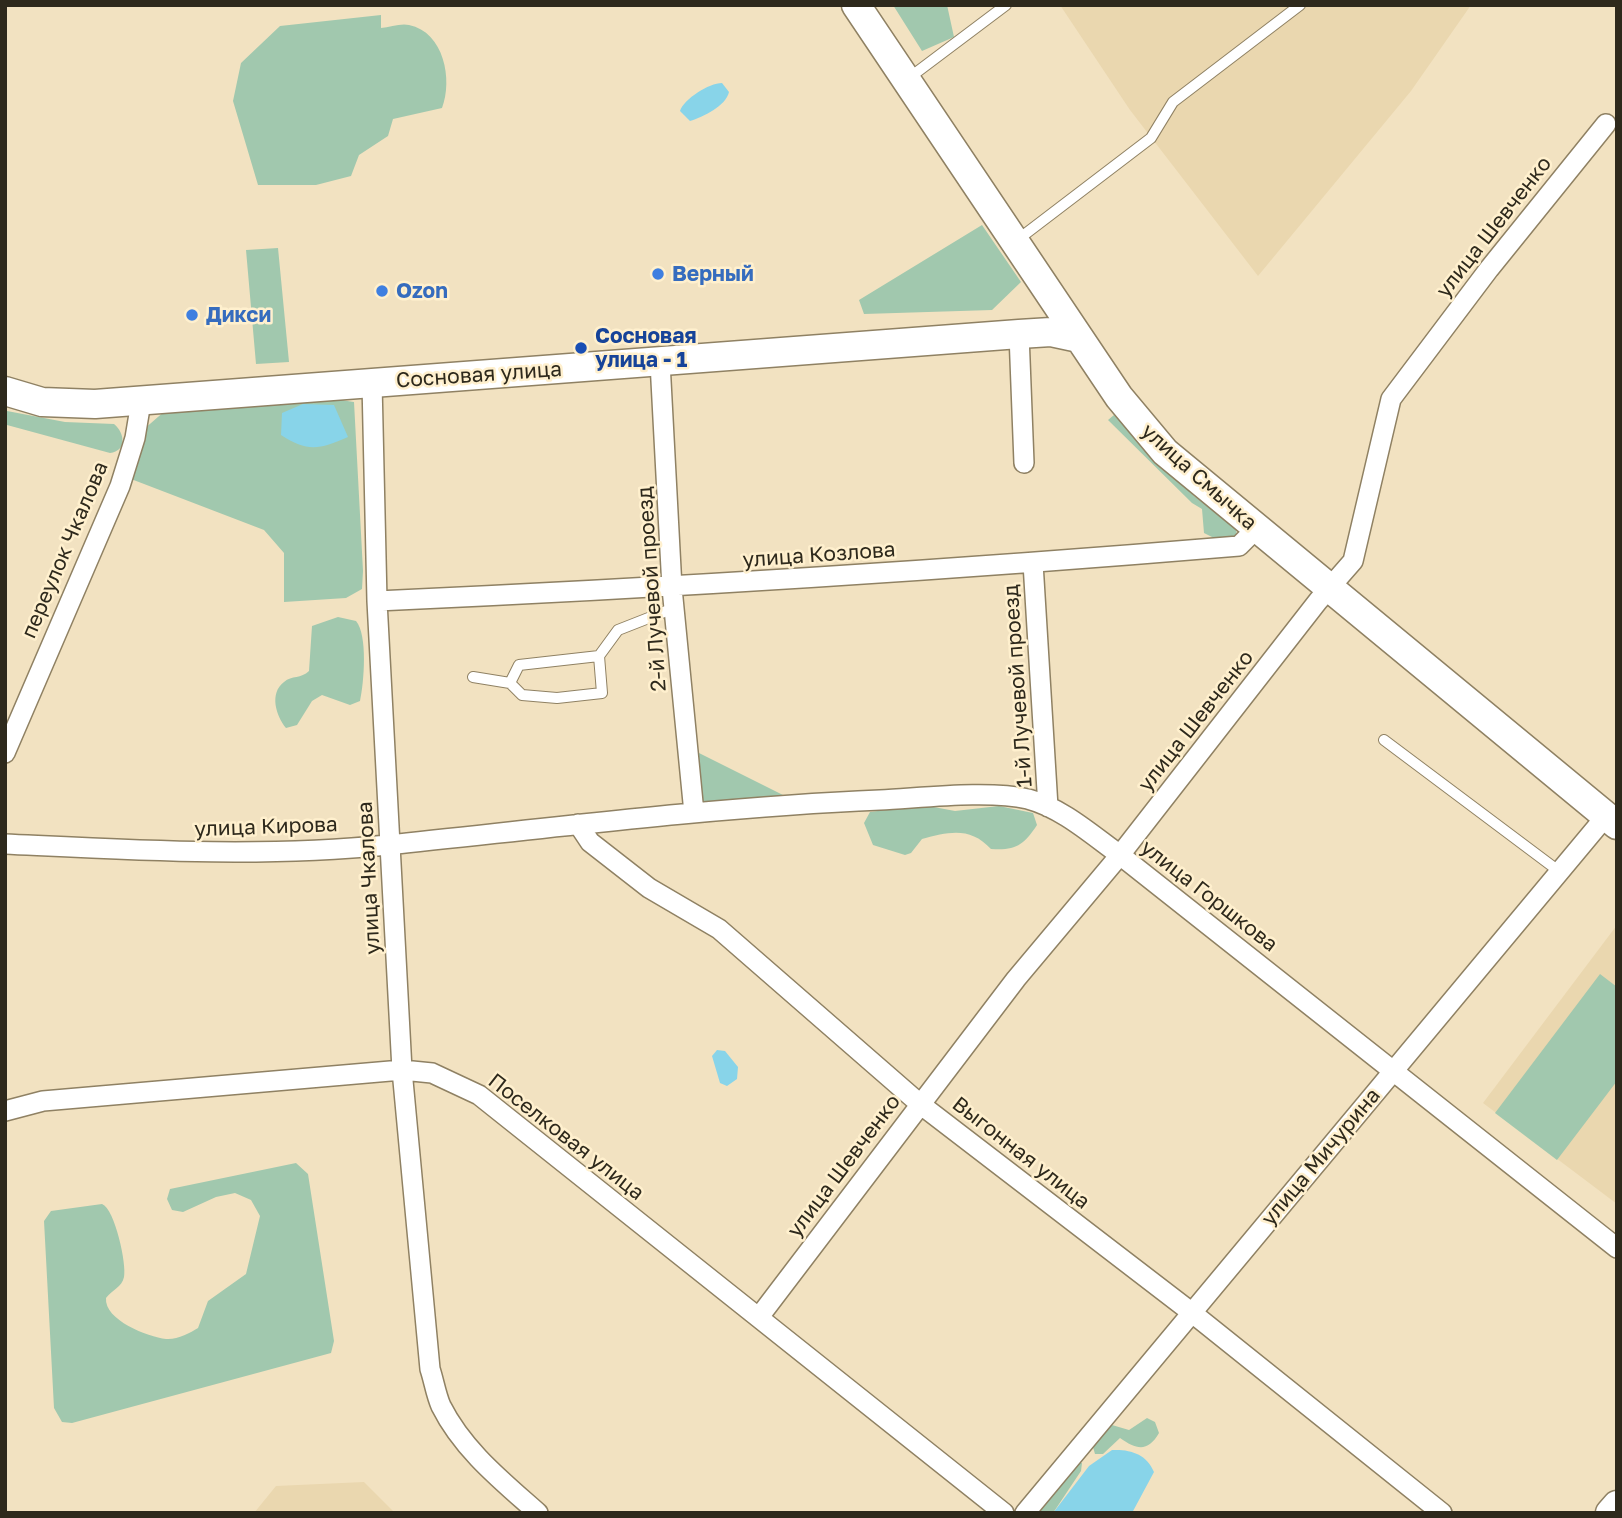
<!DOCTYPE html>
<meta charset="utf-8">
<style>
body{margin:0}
#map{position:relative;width:1622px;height:1518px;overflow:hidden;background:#f2e2c1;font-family:"Golos Text",sans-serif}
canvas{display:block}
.frame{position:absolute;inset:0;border:7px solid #2e291c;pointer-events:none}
</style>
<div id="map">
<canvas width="1622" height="1518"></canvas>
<div class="frame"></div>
</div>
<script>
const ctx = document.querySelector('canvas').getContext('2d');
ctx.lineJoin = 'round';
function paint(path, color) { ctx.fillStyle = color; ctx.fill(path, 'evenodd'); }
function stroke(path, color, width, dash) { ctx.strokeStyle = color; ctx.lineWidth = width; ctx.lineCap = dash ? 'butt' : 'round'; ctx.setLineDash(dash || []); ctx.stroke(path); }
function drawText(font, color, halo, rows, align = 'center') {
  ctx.font = font + ' "Golos Text",sans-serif'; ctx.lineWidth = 5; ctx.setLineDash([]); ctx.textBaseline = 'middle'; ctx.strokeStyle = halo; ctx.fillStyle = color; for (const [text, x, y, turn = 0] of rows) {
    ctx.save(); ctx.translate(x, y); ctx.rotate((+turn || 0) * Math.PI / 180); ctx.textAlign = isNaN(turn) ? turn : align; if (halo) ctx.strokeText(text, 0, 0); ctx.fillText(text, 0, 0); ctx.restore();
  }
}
paint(new Path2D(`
 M 1060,5 L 1471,5 L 1411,91 L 1258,276 L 1130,110 Z
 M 1617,925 L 1617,1204 L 1483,1103 Z
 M 364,1482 L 395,1513 L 254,1513 L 276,1486 Z`), '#ead7af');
paint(new Path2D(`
 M 893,5 L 947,5 L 954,37 L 922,51 Z
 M 381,15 L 381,28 C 390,27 401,23 409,25 C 444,32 453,80 442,108 L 393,119 L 388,136 L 359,155 L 351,176 L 316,185 L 258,185 L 233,101 L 241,63 L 280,26 Z
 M 982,225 L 1021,282 L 992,310 L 864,314 L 859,300 Z
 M 278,248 L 289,362 L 256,364 L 246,250 Z
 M 334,399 L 354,402 L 363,571 L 362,589 L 346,598 L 284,602 L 284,553 L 264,530 L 131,479 L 143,430 L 166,410 Z
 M 7,411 L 65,422 L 114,424 C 125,433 127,451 110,453 L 7,425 Z
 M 1114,415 L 1194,496 L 1236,528 L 1237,537 L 1220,541 L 1204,533 L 1202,509 L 1192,503 L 1108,420 Z
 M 338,617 L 356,621 C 368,635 364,683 360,701 L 350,705 L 322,695 L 312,701 L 297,725 L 286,728 C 276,716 269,693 284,682 C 292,675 301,679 309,671 L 312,626 Z
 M 693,750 L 785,796 L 705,805 L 698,798 Z
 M 923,805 L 955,811 L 999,806 L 1033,813 L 1037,825 C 1024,845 1015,851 991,849 C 971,827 950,831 922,839 L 911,853 L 905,855 L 873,845 L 864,823 L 870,812 Z
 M 1600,974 L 1617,987 L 1617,1081 L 1557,1160 L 1495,1113 Z
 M 296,1163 L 308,1174 L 334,1341 L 331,1353 L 72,1423 L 62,1422 L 54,1408 L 44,1221 L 51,1211 L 102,1204 C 115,1209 127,1265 124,1277 C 122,1287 112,1290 106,1298 C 104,1320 148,1337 166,1339 C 177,1340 190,1333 198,1328 L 208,1301 L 246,1274 L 260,1216 L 251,1200 L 235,1193 L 216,1197 L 183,1212 L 172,1210 L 167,1199 L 170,1189 Z
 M 1147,1418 L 1155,1422 L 1159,1433 C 1148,1452 1137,1450 1120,1438 L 1103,1454 L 1095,1454 L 1093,1447 L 1099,1434 L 1112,1425 L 1129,1430 Z
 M 1076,1461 L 1082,1463 L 1081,1471 L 1053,1513 L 1039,1513 Z`), '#a1c8ae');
paint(new Path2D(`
 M 722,83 L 729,92 C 726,106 703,117 690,121 L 680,111 C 684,99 709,83 722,83 Z
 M 303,404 L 334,405 L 348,437 C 319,450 307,452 281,435 L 282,413 Z
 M 717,1050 L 725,1051 L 738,1067 L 737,1079 L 727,1086 L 720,1083 L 712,1056 Z
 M 1112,1450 C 1130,1449 1147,1454 1154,1472 L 1132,1513 L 1053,1513 L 1089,1466 Z`), '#88d4e9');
const lane = new Path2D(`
 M 909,78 L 1006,5
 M 1016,241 L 1151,138 L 1173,102 L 1300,5
 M 473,677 L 510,683 L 522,695 L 557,698 L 602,693 L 599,656 L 618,630 L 674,608
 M 510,683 L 519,665 L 599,656
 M 1384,740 L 1560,872`);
const street = new Path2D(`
 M 1019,334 L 1024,463
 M 660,362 L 672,588 L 694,813
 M 372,383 L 377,601 L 402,1070 L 430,1369 C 434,1381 436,1395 441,1406 C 463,1450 502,1481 538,1513
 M 1033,563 L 1048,807
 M 377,601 C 665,588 952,570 1239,546 L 1256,529
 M 5,753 L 120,486 L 135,438 L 141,402
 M 578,824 L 590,842 L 649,888 L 719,929 L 920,1104 L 1191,1312 L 1442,1513
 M 5,844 C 132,850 260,858 387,845 C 551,828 715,807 880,800 C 922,798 988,790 1028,799 C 1062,808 1092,835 1120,855 L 1617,1248
 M 5,1111 L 43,1101 L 402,1070 L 432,1073 L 479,1095 L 1004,1513
 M 759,1317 L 1016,979 L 1120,855 L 1318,601 L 1353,561 L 1391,399 L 1489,269 L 1606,124
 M 1025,1513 L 1606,816`);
const secondary = new Path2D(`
 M 856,5 L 1119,397 L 1165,452 L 1617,825
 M 5,391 L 42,402 L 95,404 L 1019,334 L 1051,332 L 1079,338
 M 1610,1513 L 1617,1505`);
stroke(lane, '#8f8163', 12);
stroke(street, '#8f8163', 22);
stroke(secondary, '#8f8163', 31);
stroke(lane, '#fff', 10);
stroke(street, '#fff', 19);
stroke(secondary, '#fff', 28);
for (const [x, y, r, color] of [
 [658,274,7,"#3f7fe0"],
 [382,291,7,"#3f7fe0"],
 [192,315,7,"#3f7fe0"],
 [581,348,7,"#1a4fb4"]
]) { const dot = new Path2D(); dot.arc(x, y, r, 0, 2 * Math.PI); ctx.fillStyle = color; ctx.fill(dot); stroke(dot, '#fff0ce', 2.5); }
drawText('21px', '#2e291c', '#fff0ce', [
 ["улица Шевченко",1494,227,-52],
 ["Сосновая улица",479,375,-4],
 ["улица Смычка",1199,477,42],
 ["переулок Чкалова",65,550,-67],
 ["улица Козлова",819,555,-4],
 ["2-й Лучевой проезд",652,589,-94],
 ["1-й Лучевой проезд",1018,686,-94],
 ["улица Шевченко",1196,721,-52],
 ["улица Кирова",266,827,-2],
 ["улица Чкалова",369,878,-93],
 ["улица Горшкова",1209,896,38],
 ["Поселковая улица",566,1137,38],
 ["Выгонная улица",1021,1153,38],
 ["улица Мичурина",1321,1157,-50],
 ["улица Шевченко",844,1166,-53]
]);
drawText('bold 21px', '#366cbe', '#fff0ce', [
 ["Верный",672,274],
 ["Ozon",396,291],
 ["Дикси",206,315]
], 'left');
drawText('bold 21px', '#164399', '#fff0ce', [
 ["Сосновая",595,336],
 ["улица - 1",595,360]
], 'left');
</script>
